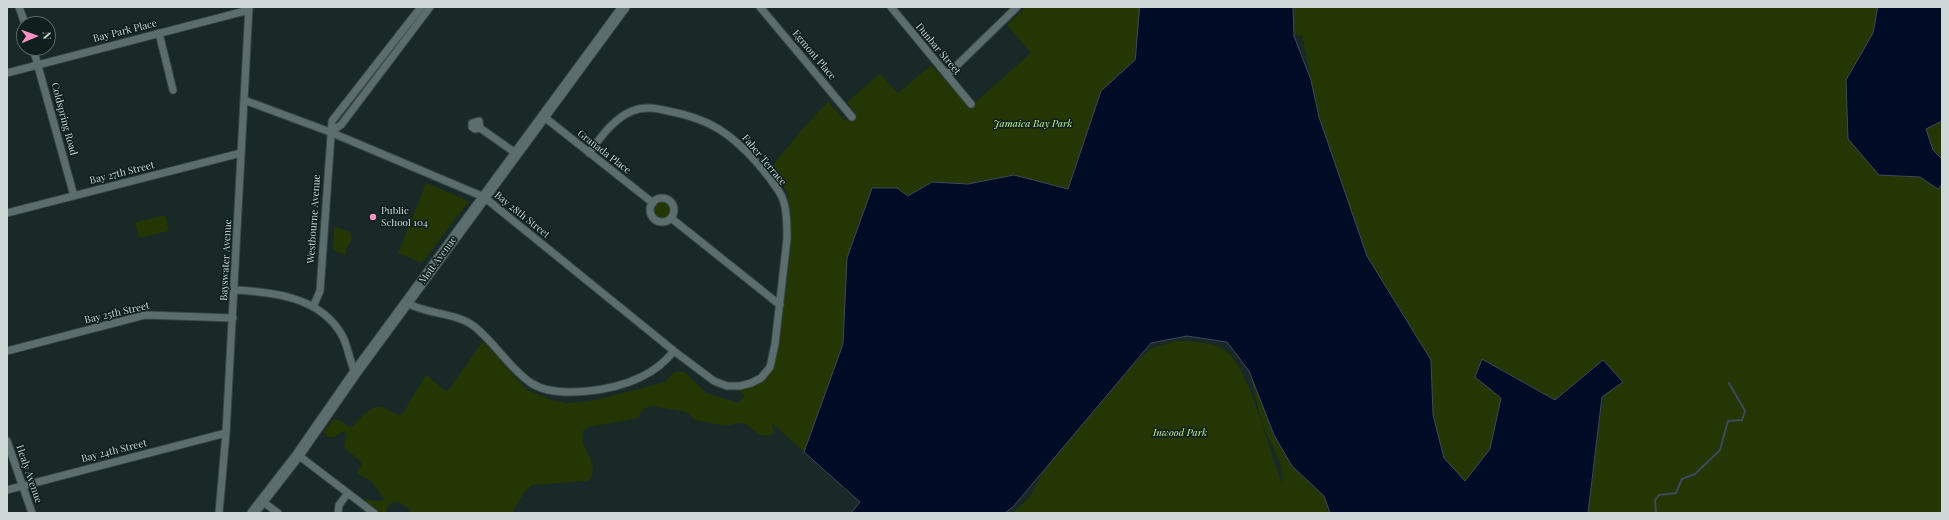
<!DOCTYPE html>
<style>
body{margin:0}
#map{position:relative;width:1949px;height:520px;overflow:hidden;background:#182928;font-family:"Playfair Display",serif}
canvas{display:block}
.frame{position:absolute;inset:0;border:8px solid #cdd8d7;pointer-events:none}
.north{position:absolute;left:16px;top:16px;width:40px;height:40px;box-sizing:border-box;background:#0e1f1e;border:1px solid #5a6968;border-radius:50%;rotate:88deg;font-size:11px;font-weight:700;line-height:16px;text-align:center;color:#cdd8d7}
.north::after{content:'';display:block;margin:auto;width:14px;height:18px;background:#fa8fc6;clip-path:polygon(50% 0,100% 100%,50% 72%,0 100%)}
</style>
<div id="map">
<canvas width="1949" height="520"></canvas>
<div class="frame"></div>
<div class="north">N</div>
</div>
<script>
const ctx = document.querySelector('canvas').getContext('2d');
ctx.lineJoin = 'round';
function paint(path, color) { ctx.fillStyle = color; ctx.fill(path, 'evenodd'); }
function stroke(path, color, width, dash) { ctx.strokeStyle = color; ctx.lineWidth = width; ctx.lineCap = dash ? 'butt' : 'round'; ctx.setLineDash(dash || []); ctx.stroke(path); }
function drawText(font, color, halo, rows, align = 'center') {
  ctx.font = font + ' "Playfair Display",serif'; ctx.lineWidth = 3; ctx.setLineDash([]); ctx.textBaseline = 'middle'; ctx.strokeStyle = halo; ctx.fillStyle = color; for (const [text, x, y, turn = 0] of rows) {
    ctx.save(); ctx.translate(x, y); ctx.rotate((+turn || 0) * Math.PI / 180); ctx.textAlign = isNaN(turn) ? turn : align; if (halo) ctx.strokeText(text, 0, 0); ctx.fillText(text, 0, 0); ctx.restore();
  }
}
paint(new Path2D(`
 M 1026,7 L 1140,7 L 1135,61 L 1101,91 L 1068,189 L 1014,175 L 968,184 L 932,182 L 907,196 L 847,258 L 843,344 L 804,452 L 772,423 L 774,432 L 770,436 L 759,435 L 746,424 L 739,423 L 725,426 L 695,420 L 687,412 L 651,406 L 643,409 L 638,418 L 589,427 L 582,432 C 583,436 582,441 584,445 C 588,455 597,467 591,478 L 587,481 L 532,485 L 525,491 L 512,513 L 410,513 L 409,509 L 399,502 L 391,503 L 387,507 L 387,513 C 377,513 371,506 364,499 L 380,501 L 384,499 L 371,481 L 357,473 L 362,463 L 343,446 L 345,443 L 346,433 L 344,431 C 338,434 335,439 327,437 L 324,432 L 334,419 L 342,421 L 349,427 L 353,427 C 358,420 372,404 381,407 C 387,409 393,413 399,415 L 403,413 L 426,375 L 447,392 L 483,341 L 527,390 L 551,400 L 567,403 L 591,401 L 665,382 L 674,372 L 685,372 L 706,393 L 738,403 L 745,396 L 737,389 L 746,388 L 774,366 L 779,343 L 790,255 L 791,215 L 787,192 L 772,166 L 800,132 L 828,101 L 845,121 L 856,114 L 847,102 L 880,74 L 898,93 L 931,65 L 970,107 L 1031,53 L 1007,25 Z
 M 1293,7 L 1878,7 L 1873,33 L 1846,80 L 1879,175 L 1920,177 L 1938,189 L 1942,184 L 1942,513 L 1588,513 L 1603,397 L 1603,360 L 1555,400 L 1482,359 L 1476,377 L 1501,398 L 1490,449 L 1465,482 L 1444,458 L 1433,415 L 1431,360 L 1367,256 L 1319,117 L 1302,35 L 1294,36 Z
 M 1942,121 L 1942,159 L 1933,150 L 1926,129 Z
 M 426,183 L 469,201 L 422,263 L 398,253 Z
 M654 210a8 8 0 1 1 16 0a8 8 0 1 1-16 0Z
 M 165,215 L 169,231 L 139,238 L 135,222 Z
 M 334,226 L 350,232 L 352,240 L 346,249 L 346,255 L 333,250 Z
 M 1175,341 C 1193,342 1212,340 1227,352 C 1249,368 1270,455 1283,484 L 1280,463 L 1262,423 L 1249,371 L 1274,435 L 1292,466 L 1324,496 L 1330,513 L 1012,513 L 1030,497 L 1043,472 L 1133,365 L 1152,348 Z`), '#233604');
const water = new Path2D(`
 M 1140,7 L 1293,7 L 1294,36 L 1311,80 L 1319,117 L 1367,256 L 1431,360 L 1433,415 L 1444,458 L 1465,481 L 1490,449 L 1501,398 L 1475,377 L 1482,359 L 1555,400 L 1603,360 L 1623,382 L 1602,397 L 1588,513 L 1330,513 L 1324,496 L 1292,466 L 1274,435 L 1249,371 L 1227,342 L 1187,336 L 1151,343 L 1013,507 L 1005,513 L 851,513 L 860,502 L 804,452 L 843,344 L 847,258 L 872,188 L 897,188 L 908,196 L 932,182 L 968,184 L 1014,175 L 1068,189 L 1101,91 L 1135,60 Z
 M 1878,7 L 1942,7 L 1942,121 L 1926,129 L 1933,150 L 1942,159 L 1942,184 L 1938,189 L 1920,177 L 1879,175 L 1848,139 L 1846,80 L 1873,33 Z`);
paint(water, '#000c26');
stroke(water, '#3e495b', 1);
stroke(new Path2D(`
 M 1656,513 L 1655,500 L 1659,495 L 1676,493 L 1682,479 L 1695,474 L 1720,450 L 1728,421 L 1742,420 L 1745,411 L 1729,383`), '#3e495b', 2);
const street = new Path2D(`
 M 19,7 L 25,24
 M 760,7 L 852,117
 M 891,7 L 971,104
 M 159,33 L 173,90
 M 33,48 L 74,196
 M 7,73 L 249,10
 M 947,75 L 1017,7
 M 244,100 L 330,132 L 484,197 L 674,351 L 714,381 L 727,386 L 740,386 L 751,383 L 761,378 L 770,367 L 775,344 L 787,239 C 787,225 787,209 782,197 C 776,185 767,175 759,165 C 731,133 710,119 668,111 C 655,108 644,106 632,111 C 613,119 601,137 589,153
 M 543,116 L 653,203
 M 480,128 L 475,129 L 472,127 L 472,123 L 479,121 L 480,128 L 517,154
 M 330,132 L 341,125 L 430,7
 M650 210a12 12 0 1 1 24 0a12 12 0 1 1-24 0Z
 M 7,213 L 241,153
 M 671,218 L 780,305
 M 234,290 C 274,292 322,297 343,337 C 348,348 350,361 355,373
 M 407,303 C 428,315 456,312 475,327 C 496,344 509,368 531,383 C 557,400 615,390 641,377 C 654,371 665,362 674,351
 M 313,307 L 320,291 L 332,121 L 421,7
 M 7,351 L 145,315 L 233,318
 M 7,441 L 32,513
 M 298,455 L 374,513
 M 7,490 L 226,433
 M 262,501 L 278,513
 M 219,513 L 226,433 L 249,7
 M 338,513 L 339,505 L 348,493`);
const secondary = new Path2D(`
 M 253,513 L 298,455 L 355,373 L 624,7`);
stroke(street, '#384544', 9);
stroke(secondary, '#384544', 13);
stroke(street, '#5b6e6d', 7);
stroke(secondary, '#5b6e6d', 11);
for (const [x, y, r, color] of [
 [373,217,4,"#fa8fc6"]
]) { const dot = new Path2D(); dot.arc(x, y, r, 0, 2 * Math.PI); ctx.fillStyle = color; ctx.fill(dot); stroke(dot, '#0e1f1e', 1.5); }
drawText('10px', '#cdd8d7', '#0e1f1e', [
 ["Bay Park Place",125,31,-14],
 ["Dunbar Street",938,49,50],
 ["Egmont Place",814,55,50],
 ["Coldspring Road",64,119,75],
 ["Granada Place",604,152,38],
 ["Faber Terrace",764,160,50],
 ["Bay 27th Street",122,173,-14],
 ["Bay 28th Street",522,215,39],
 ["Westbourne Avenue",314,219,-86],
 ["Bayswater Avenue",226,260,-87],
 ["Mott Avenue",438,260,-54],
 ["Bay 25th Street",117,313,-13],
 ["Bay 24th Street",114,451,-14],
 ["Healy Avenue",29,474,71]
]);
drawText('italic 10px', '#c7f493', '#0e1f1e', [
 ["Jamaica Bay Park",1033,124],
 ["Inwood Park",1180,433]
]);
drawText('10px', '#cdd8d7', '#0e1f1e', [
 ["Public",381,211],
 ["School 104",381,223]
], 'left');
</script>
